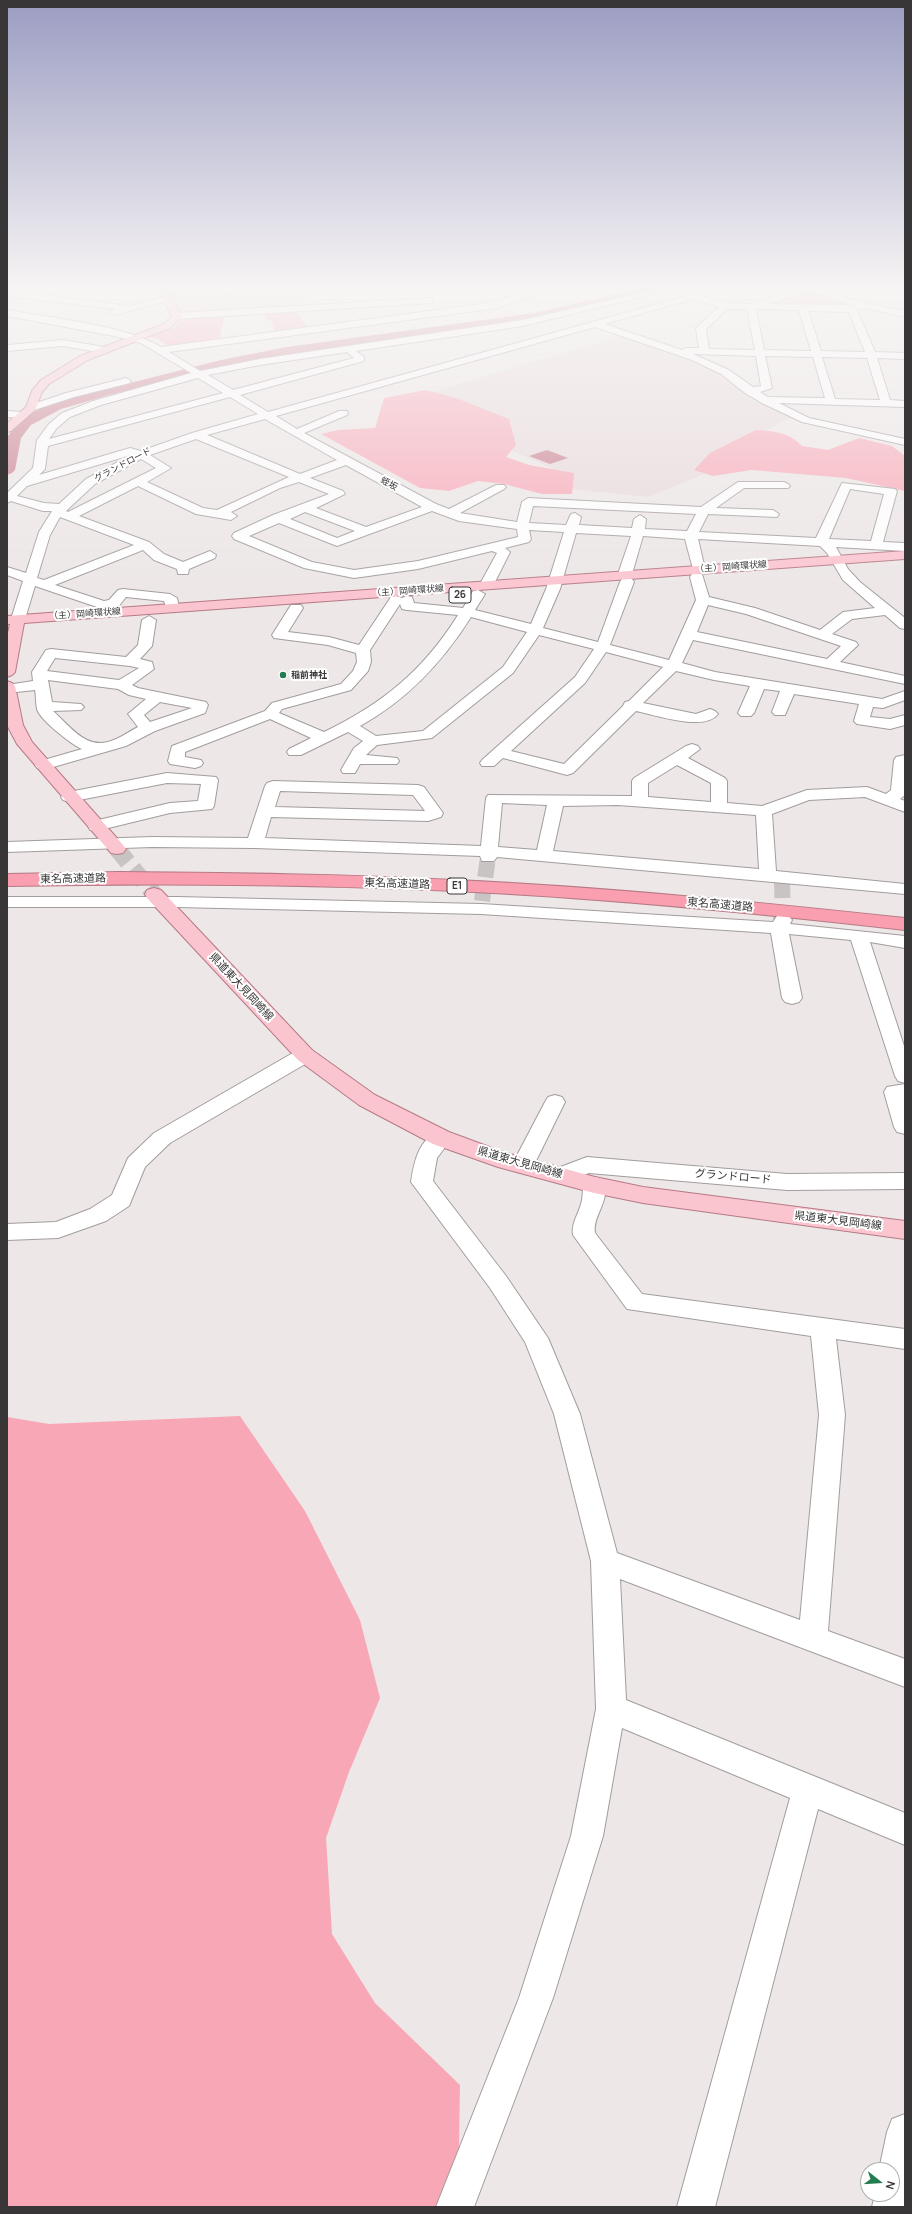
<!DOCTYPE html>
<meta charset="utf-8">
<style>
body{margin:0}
#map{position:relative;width:912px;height:2214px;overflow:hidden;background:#ede7e7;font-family:Manrope,sans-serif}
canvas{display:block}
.frame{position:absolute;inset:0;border:8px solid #383636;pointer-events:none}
.north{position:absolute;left:860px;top:2162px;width:40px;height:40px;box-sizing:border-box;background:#fff;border:1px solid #afafaf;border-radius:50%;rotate:107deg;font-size:11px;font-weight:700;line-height:16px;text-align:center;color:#383636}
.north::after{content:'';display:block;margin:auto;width:14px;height:18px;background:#247c51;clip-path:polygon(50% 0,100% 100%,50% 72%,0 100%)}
</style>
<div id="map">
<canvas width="912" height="2214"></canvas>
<div class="frame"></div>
<div class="north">N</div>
</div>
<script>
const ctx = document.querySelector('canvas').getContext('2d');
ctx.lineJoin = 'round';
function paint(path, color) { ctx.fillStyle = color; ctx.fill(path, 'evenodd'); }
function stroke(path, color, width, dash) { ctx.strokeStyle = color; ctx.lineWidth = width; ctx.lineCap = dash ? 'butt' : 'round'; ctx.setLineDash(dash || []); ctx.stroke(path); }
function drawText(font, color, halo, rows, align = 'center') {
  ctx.font = font + ' Manrope,"Noto Sans JP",sans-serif'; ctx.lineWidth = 4; ctx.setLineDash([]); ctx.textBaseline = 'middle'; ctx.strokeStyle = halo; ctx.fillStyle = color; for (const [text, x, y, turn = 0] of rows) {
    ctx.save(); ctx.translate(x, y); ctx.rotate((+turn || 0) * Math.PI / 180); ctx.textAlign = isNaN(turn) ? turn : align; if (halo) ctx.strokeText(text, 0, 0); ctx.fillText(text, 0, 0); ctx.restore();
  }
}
paint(new Path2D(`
 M 201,288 L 206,290 L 221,288 L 233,292 L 305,293 L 298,308 L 179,314 L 179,310 L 166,289 Z
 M 623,335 L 697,360 L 747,394 L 792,417 L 740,444 L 718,468 L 649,497 L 562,488 L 564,474 L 495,443 L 425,394 Z`), '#e7d9db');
paint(new Path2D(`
 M 809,290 L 860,305 L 762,305 Z
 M 295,311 L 308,327 L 275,332 L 271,320 L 266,320 L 264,313 Z
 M 225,315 L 219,340 L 168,346 L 158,339 L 147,336 L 175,327 L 183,318 Z
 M 426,390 L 456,398 L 509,419 L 516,445 L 506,457 L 529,465 L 574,473 L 572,494 L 542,494 L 504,484 L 478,481 L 449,491 L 420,488 L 321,434 L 338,430 L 375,428 L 384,398 Z
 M 756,430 C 773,431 789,432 802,446 L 828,450 L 859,438 L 892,446 L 905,456 L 905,491 L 846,478 L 752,470 L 713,476 L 694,470 L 710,453 Z
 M 240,1416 L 305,1511 L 360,1620 L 380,1698 L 349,1772 L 326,1838 L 332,1934 L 375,2003 L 460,2085 L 458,2203 L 454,2207 L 7,2207 L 7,1417 L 49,1424 Z`), '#f8a7b6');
paint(new Path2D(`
 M 547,450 L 568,458 L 550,464 L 529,456 Z`), '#c77b8a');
paint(new Path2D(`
 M 643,288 L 663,288 L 661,290 L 534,321 L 287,355 L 221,368 L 109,395 L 61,409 L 31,425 L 21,438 L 15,470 L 12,473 L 7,475 L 7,437 L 21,419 L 51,403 L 221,360 L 287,347 L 534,313 Z`), '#c77b8a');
stroke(new Path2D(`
 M 782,882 L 783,915
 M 482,901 L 488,857`), '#c9c4c4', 16, [16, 8]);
stroke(new Path2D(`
 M 783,914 L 783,920`), '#c9c4c4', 20, [20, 10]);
stroke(new Path2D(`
 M 117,849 L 154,894`), '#c9c4c4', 17, [17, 8]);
const minor = new Path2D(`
 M 109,288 L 131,288 L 117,293 Z
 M 221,288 L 232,288 L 238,290 L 307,290 L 311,293 L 307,296 L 237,296 Z
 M 474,288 L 491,288 L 524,294 L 543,288 L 555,288 L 497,308 L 169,352 L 200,371 L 260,359 L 523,320 L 646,292 L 650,295 L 523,326 L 356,351 L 364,357 L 364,361 L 240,395 L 268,412 L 715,288 L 728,288 L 703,297 L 726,303 L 751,304 L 802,288 L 819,288 L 853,300 L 905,311 L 905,317 L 865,308 L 857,310 L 875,352 L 905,353 L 905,359 L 877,358 L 890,400 L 905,401 L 905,407 L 779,403 L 809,418 L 905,439 L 905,445 L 802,422 L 762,403 L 745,393 L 721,374 L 692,360 L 595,327 L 276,416 L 297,429 L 339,411 L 347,411 L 348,413 L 347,415 L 304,433 L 436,504 L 449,509 L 496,485 L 504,485 L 506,487 L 504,489 L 460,513 L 517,522 L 522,502 L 528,498 L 701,507 L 738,482 L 784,482 L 788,484 L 790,486 L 788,488 L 744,488 L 716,508 L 773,510 L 779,514 L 777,517 L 708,514 L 699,532 L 816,538 L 842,483 L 895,489 L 897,491 L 883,542 L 905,543 L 905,551 L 836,547 L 848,569 L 860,582 L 905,618 L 905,629 L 900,628 L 885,615 L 852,619 L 832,634 L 856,642 L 858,645 L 840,662 L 905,676 L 905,684 L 693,640 L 682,663 L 715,672 L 882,699 L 905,691 L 905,700 L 883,708 L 873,707 L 870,717 L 890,719 L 905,715 L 905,725 L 890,729 L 857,724 L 854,721 L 859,704 L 794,694 L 785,715 L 775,715 L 772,712 L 780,691 L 764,689 L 754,713 L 751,716 L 741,716 L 738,713 L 750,686 L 714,680 L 676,671 L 643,703 L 696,714 L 710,709 L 715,711 L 718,714 C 705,732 655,715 636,711 L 573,773 L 567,775 L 503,758 L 494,766 L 482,766 L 480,763 L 482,760 L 575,677 L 594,649 L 539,635 L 513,673 L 432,738 L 377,745 L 366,755 L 397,758 L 399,761 L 397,764 L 360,764 L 355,773 L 343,773 L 341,770 L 354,748 L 363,741 L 348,732 L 301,755 L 289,755 L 287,752 L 289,749 L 311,738 L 270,719 L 185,752 L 185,757 L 201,760 L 203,763 L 201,766 L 195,768 L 170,764 L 168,761 L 172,746 L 265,711 L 272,703 L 341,684 L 353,671 L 357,662 L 356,653 L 328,645 L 274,638 L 272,635 L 291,605 L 301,605 L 303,608 L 288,632 L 329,637 L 359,645 L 391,597 L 396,596 L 402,598 L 407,596 L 412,597 L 414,603 L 463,608 L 473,591 L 478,590 L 485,594 L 475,610 L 531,624 L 546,589 L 564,532 L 529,530 L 531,539 L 529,542 L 505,548 L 510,552 L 494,584 L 487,588 L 480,584 L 497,553 L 492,551 L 418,569 L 354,578 L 304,568 L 234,539 L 232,536 L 234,533 L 273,515 L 329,494 L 299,482 L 280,488 L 231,512 L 237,516 L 231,520 L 196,514 L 138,486 L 79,516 L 149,542 L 164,554 L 183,562 L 210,551 L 216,555 L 215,558 L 189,569 L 188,574 L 178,574 L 177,569 L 154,560 L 143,550 L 55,585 L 104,601 L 109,600 L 118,590 L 123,589 L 170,594 L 177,598 L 179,607 L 177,610 L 167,610 L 164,601 L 126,597 L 118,607 L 103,609 L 35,586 L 25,619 L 18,623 L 13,622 L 11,619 L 23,581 L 7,575 L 7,567 L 26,573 L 39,532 L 52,511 L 43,511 L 11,501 L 7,503 L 7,493 L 33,468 L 37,440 L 49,424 L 62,413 L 93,401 L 191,373 L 141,343 L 114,336 L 7,316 L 7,310 C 51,318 124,325 161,347 L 496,302 L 513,297 L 478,291 ZM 810,291 L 848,304 L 854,305 L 768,304 ZM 693,299 L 719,307 L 696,328 L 699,348 L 686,348 L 682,350 L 605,324 ZM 727,309 L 747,309 L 755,350 L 709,349 L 706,329 ZM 756,309 L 799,310 L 811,351 L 764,350 ZM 808,311 L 849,312 L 865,352 L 821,351 ZM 347,352 L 354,358 L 233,390 L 208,375 L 260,365 ZM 693,354 L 756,356 L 761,386 L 753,387 L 729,370 ZM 765,356 L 813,357 L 825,398 L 768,397 L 760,392 L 772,388 ZM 822,357 L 867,358 L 880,400 L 835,399 ZM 198,378 L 223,393 L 49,439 L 57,428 L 70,417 L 101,405 ZM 230,397 L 258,414 L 192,433 L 141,451 L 130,448 L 39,475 L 45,469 L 48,446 ZM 265,419 L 337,460 L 300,474 L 207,435 ZM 196,439 L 289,477 L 217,510 L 203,508 L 147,482 L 171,468 L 150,455 ZM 131,455 L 86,479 L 59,504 L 44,503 L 17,496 L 27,486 ZM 141,459 L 156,468 L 68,512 L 66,511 L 95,484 ZM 346,465 L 422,507 L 366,527 L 316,508 L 345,494 L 343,491 L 310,478 ZM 850,489 L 884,494 L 871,541 L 829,539 ZM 533,506 L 696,514 L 687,531 L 645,529 L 646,519 L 640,515 L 634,519 L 632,528 L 579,525 L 581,517 L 575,513 L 571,514 L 566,525 L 529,523 ZM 432,511 L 459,521 L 517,529 L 518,537 L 418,561 L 354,570 L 312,562 L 249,536 L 279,523 L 337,546 ZM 305,512 L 355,531 L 337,538 L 290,519 ZM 60,517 L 134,545 L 44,580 L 37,578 L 50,535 ZM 576,533 L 631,536 L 618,574 L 625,578 L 632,574 L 643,536 L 685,539 L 693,569 L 699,573 L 705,569 L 698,539 L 820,546 L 827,553 L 843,580 L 875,608 L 843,612 L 820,630 L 755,608 L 709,597 L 702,574 L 692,574 L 690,577 L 696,600 L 669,660 L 610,645 L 634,582 L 632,579 L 622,579 L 620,582 L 598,642 L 543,628 L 560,589 ZM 400,604 L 402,609 L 407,610 L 458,615 C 423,671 382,704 324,732 L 279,713 L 282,709 L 351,690 L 368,671 L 371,662 L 370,650 ZM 708,605 L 746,614 L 841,646 L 827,659 L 697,632 ZM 471,617 L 527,632 L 503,667 L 423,731 L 376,736 L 360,726 C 407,700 442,663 471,617 ZM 606,652 L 663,667 L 629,701 L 625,702 L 623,706 L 564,764 L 511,751 L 585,683 Z
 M 7,290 L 129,306 L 169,296 L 173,299 L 115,315 L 110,312 L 115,309 L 7,296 Z
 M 429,298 L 432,299 L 432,303 L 177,319 L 172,316 L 177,313 Z
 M 63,340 L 104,347 L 109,350 L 104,353 L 63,346 L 7,351 L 7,345 Z
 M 126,378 L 131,381 L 130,383 L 74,397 L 31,411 L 26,408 L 27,406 L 66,393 Z
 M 7,411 L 23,412 L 28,415 L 23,418 L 7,417 Z
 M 149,616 L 156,620 L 152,646 L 140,659 L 152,662 L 154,669 L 132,685 L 138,688 L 206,702 L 208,705 L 205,713 L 155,731 L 126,746 L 43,770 L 37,768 L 35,765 L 37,762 L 82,749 C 72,745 39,719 37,709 C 36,704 36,696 35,690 L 7,693 L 7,685 L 33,681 L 32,672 L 46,650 L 51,649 L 126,657 L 138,645 L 142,620 ZM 55,658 L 130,666 L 139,668 L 119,680 L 47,671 ZM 48,680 L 118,689 L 129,695 L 146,699 L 128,714 L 138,727 C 130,731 123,736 116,739 C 88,753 72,728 53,711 L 81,710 L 84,707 L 81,704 L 52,702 ZM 160,702 L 192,708 L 150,722 L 144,715 Z
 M 692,744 L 698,746 L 700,749 L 688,758 L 725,778 L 727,781 L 727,803 L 762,806 L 807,790 L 867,787 L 886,794 L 891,790 L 894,760 L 896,757 L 905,755 L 905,795 L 900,799 L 905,801 L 905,812 L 865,797 L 809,800 L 772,814 L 776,871 L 905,884 L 905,894 L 497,857 L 494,861 L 482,861 L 480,856 L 255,848 L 152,847 L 7,852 L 7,842 L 152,837 L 248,838 L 265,786 L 267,783 L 273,781 L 418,785 L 424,787 L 443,813 L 441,817 L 428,821 L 271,817 L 265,838 L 481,846 L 486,798 L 488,795 L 632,796 L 632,781 L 634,778 L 686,746 ZM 677,765 L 711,783 L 711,802 L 648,797 L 648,783 ZM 280,791 L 413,795 L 425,811 L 275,807 ZM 502,803 L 547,805 L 537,850 L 498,847 ZM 618,805 L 756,815 L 759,869 L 553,851 L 563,806 Z
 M 167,773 L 216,777 L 218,780 L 214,806 L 212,809 L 170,813 L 96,831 L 90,830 L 88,826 L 90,822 L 170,803 L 198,801 L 201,784 L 167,783 L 69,802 L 63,800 L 61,797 L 63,794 L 69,792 Z
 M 7,897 L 177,897 L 481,904 L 773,922 L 777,916 L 783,915 L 789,916 L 792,920 L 790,924 L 905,936 L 905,948 L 870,942 L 905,1049 L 905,1083 L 898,1081 L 895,1076 L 851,940 L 789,934 L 802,998 L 799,1002 L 792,1004 L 785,1002 L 782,998 L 771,933 L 481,914 L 177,907 L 7,907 Z
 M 305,1048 L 312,1050 L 315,1055 L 312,1060 L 170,1143 L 145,1167 L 129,1206 L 106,1221 L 58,1238 L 7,1240 L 7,1224 L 56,1222 L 90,1209 L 112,1195 L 128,1158 L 154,1133 L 298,1050 Z
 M 905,1084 L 905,1134 L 897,1132 L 894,1127 L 884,1092 L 887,1087 Z
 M 555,1095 L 562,1097 L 565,1102 L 534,1165 L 531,1170 L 523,1173 L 515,1170 L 512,1165 L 545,1102 L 548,1097 Z
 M 441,1131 L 449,1133 L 452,1138 L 437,1158 L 433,1181 L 506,1276 L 548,1338 L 580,1414 L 617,1553 L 800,1620 L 819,1415 L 811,1336 L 627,1309 L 573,1235 C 571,1224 578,1215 581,1204 C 584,1196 581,1188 586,1179 L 594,1177 L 602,1179 C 613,1199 592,1215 595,1233 L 642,1294 L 905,1329 L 905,1349 L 836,1339 L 845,1415 L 828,1631 L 905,1659 L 905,1687 L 620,1579 L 626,1700 L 905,1813 L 905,1845 L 818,1809 L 715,2207 L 677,2207 L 790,1798 L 622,1728 L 603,1836 L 553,1998 L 474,2207 L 436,2207 L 519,1998 L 571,1836 L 596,1709 L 591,1561 L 554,1414 L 525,1342 L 490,1288 L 411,1182 C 414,1162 419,1137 441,1131 Z
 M 587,1157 L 787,1174 L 905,1173 L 905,1189 L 787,1190 L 589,1173 L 563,1183 L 555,1181 L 552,1175 L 555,1169 Z
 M 905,2114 L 905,2207 L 872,2207 L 875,2194 L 892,2194 L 892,2170 L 879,2170 L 887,2132 L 892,2119 Z`);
const major = new Path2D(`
 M 157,288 L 166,288 L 182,316 L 170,328 L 88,360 L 49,384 L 42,392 L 35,410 L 11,431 L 7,432 L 7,423 L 26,407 L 32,391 L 41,380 L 80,356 L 164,324 L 172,316 Z
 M 905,551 L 905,559 L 24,623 L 15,672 L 12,675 L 7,677 L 7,637 L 10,624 L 7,624 L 7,616 Z
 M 7,681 L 12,683 L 15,686 L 23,725 L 32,742 L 123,845 L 126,849 L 123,853 L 117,854 L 111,853 L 17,744 L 7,725 Z
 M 154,888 L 161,890 L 312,1050 L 375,1095 L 449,1132 L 503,1152 L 595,1177 L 643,1187 L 905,1221 L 905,1239 L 643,1203 L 594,1193 L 498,1167 L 433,1144 L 359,1105 L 298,1060 L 147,898 L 145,894 L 147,890 Z`);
const highway = new Path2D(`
 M 119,872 C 231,873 343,874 456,880 C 606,887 756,902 905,918 L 905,930 C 755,913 605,898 455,891 C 305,884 156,883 7,886 L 7,874 Z`);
stroke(minor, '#a39c9d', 2);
stroke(major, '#b57a85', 2);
stroke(highway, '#b57a85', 2);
paint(minor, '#fff');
paint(major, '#fbc5d0');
paint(highway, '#f99fb0');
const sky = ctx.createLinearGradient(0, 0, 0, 598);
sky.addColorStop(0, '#9b9dc2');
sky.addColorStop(0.48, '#f7f4f4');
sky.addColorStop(1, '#f7f4f400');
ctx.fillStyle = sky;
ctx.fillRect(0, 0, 912, 598);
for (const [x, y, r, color] of [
 [283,675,4,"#247c51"]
]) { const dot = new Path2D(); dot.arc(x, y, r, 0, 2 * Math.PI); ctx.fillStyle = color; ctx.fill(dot); stroke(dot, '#fff', 1.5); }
drawText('9px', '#383636', '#fff', [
 ["グランドロード",123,465,-28],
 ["蛭坂",389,484,28],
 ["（主）岡崎環状線",731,567,-4],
 ["（主）岡崎環状線",408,591,-4],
 ["（主）岡崎環状線",85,614,-4]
]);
drawText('bold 9px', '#383636', '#fff', [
 ["稲前神社",291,675]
], 'left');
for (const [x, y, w] of [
 [460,595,22],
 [457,886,20]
]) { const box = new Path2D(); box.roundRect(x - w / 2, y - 8, w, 16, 3); ctx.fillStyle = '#fff'; ctx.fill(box); stroke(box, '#383636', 1); }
drawText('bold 10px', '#383636', null, [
 ["26",460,595],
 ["E1",457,886]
]);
drawText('11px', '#383636', '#fff', [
 ["東名高速道路",73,879,-1],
 ["東名高速道路",397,884,2],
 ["東名高速道路",720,905,5],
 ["県道東大見岡崎線",241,987,47],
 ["県道東大見岡崎線",520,1163,16],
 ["グランドロード",733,1177,5],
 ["県道東大見岡崎線",838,1221,7]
]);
</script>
